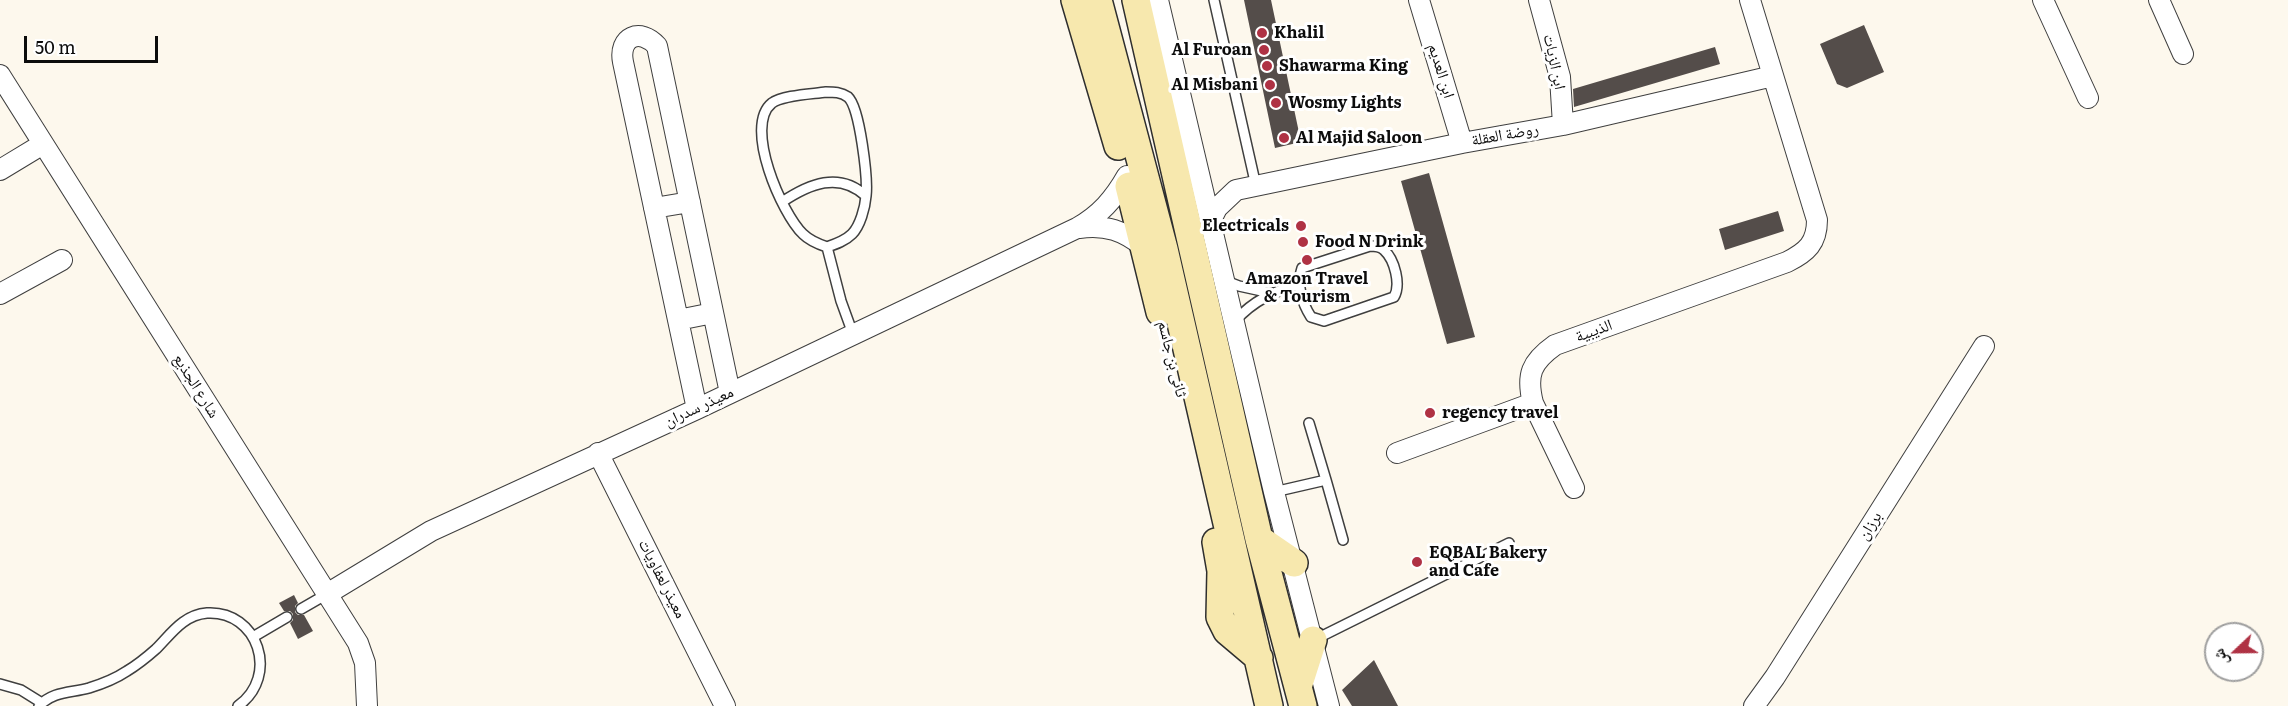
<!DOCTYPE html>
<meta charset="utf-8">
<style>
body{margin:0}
#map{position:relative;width:2288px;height:706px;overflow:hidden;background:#fdf8ed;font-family:Literata,"Noto Naskh Arabic",serif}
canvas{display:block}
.north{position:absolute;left:2204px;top:622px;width:60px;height:60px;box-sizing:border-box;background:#fff;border:2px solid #9e9e9e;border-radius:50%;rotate:248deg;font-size:16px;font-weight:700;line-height:24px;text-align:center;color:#0c0c0c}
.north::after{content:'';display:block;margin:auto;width:21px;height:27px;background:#af3244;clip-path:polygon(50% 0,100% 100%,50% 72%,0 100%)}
.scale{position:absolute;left:24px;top:36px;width:134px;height:27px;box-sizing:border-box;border:3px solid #0c0c0c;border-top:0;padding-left:8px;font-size:18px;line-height:21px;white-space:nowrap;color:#0c0c0c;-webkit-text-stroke:4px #fff;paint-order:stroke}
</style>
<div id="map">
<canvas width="2288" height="706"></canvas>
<div class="north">ش</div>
<div class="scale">50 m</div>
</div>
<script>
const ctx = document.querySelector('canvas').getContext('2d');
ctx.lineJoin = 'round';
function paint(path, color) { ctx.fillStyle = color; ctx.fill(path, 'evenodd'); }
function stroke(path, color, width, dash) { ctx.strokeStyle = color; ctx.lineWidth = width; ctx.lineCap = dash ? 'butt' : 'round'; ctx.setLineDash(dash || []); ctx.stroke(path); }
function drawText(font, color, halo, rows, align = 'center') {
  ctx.font = font + ' Literata,"Noto Naskh Arabic",serif'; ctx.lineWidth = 6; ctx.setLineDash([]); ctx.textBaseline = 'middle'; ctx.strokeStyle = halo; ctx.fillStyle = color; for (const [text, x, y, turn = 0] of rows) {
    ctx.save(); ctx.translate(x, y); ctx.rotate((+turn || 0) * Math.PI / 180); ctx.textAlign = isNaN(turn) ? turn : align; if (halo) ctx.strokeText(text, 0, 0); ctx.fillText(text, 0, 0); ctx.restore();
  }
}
paint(new Path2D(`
 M 1244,0 L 1271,0 L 1301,142 L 1275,148 Z
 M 1864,25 L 1884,72 L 1847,88 L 1837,84 L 1820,44 Z
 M 1715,47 L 1720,64 L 1574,107 L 1573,89 Z
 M 1429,173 L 1475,337 L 1447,344 L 1401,181 Z
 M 1778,211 L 1784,231 L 1725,250 L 1719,229 Z
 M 294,595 L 298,603 L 295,606 L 295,612 L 298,615 L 304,615 L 313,631 L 298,639 L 290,623 L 293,620 L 293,614 L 290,611 L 284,611 L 279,603 Z
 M 1374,660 L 1398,706 L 1352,706 L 1342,690 Z`), '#544d4a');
const service = new Path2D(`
 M 1214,0 L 1256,186
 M 826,92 C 834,92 841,92 848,97 C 860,108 868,179 866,196 C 865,208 860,226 852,234 C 845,241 836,244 827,247 C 818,244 810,241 803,234 C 782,214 743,126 772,103 C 783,95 813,94 826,92 Z
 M 782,202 C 809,184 839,171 866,196
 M 1370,246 C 1375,246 1380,246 1384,250 C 1395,260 1401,285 1394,297 L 1324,321 L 1311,317 C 1302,303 1296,284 1302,268 Z
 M 827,247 L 841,301 L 853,334
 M 1226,281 L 1239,286 L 1271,293
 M 1235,321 C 1254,300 1273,292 1299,284
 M 1326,480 L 1343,540
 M 1274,492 L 1326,480 L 1309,423
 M 301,609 L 327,594
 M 253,637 L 287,617
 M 1316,639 L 1509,543
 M 0,684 L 21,690 L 42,703
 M 39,706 C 53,691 71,693 89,688 C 102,684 115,679 127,671 C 137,665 147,657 156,649 C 171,634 183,615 207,613 C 258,610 280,676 238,706`);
const minor = new Path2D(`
 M 1158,0 L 1274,492 L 1329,706
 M 1419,0 L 1462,143
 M 1539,0 L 1560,77 L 1563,125
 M 2043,0 L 2088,98
 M 2159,0 L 2183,54
 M 0,75 L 358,643 L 365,663 L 367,706
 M 0,170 L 43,144
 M 654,208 L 690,202
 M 1211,220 L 1217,208 L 1236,190 L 1462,143 L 1563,125 L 1773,76
 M 1079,228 C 1106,224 1124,231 1144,247
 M 0,294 L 62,260
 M 678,320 L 713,313
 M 697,409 L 623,62 C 618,37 640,27 657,46 L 730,393
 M 598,453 L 725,706
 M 1397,453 L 1533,403
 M 1574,488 L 1533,403 C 1526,375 1531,362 1555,345 L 1787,262 C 1807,252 1817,243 1817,220 L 1750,0
 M 327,594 L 431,531 L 697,409 L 1077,228 C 1100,215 1114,199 1127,176
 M 1754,706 L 1775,677 L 1984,346`);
const secondary = new Path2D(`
 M 1075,0 L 1118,146
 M 1098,0 L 1164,249 L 1269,706
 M 1136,0 L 1259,539 L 1303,706
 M 1129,186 L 1160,312
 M 1259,539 L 1294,563
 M 1216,542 L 1221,571 L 1220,617 L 1227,631 L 1259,658
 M 1298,687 L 1313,640`);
stroke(service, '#3f3f3f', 12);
stroke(minor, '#3f3f3f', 22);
stroke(secondary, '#2e2e2e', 30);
stroke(service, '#fff', 9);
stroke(minor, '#fff', 20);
stroke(secondary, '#f7e8ae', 27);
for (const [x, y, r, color] of [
 [1262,33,6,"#af3244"],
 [1264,50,6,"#af3244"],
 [1267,66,6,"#af3244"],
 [1270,85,6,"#af3244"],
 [1276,103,6,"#af3244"],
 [1284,138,6,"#af3244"],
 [1301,226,6,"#af3244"],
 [1303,242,6,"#af3244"],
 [1307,260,6,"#af3244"],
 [1430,413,6,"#af3244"],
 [1417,562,6,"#af3244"]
]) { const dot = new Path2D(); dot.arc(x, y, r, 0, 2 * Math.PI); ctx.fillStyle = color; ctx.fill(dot); stroke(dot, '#fff', 2); }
drawText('bold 16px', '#0c0c0c', '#fff', [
 ["Khalil",1274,33],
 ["Al Furoan",1252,50,"right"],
 ["Shawarma King",1279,66],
 ["Al Misbani",1258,85,"right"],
 ["Wosmy Lights",1288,103],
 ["Al Majid Saloon",1296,138],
 ["Electricals",1289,226,"right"],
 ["Food N Drink",1315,242],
 ["Amazon Travel",1307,279,"center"],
 ["& Tourism",1307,297,"center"],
 ["regency travel",1442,413],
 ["EQBAL Bakery",1429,553],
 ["and Cafe",1429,571]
], 'left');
drawText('16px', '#0c0c0c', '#fff', [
 ["ابن الزيات",1554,62,78],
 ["ابن العديم",1441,71,73],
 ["روضة العقلة",1505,135,-10],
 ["الذيبية",1594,331,-20],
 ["ثانى بن جاسم",1172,359,76],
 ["شارع الجذيع",196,386,58],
 ["معيذر سدران",699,407,-25],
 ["برزان",1870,526,-58],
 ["معيذر لعفاويات",662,579,63]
]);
</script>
